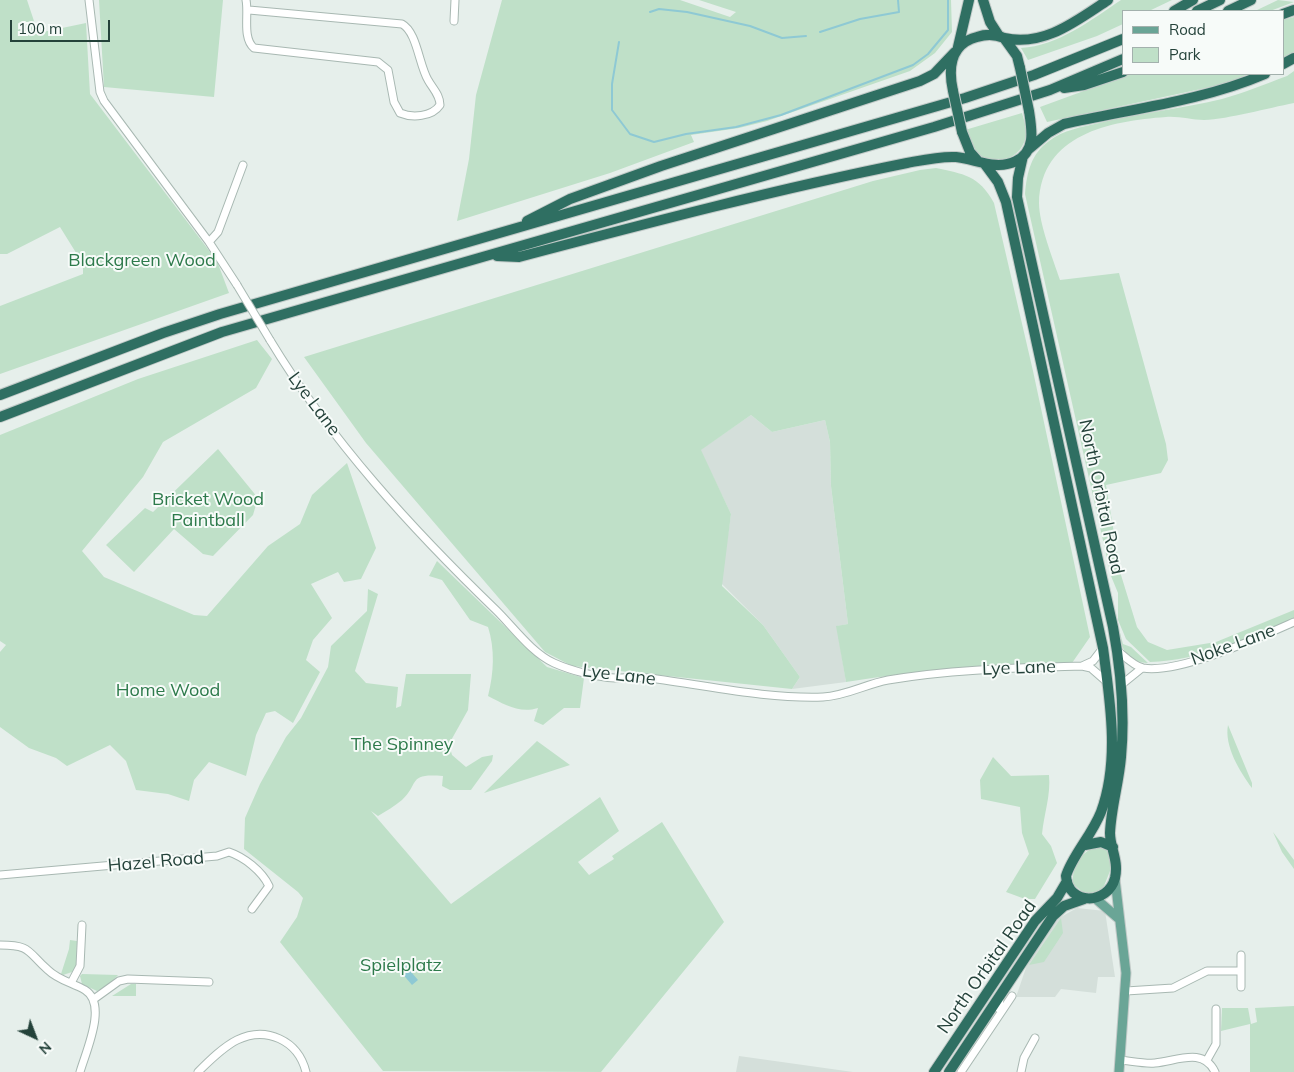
<!DOCTYPE html>
<style>
body{margin:0}
#map{position:relative;width:1294px;height:1072px;overflow:hidden;background:#e6efeb;font-family:Mulish,sans-serif}
canvas{display:block}
.legend{position:absolute;left:1122px;top:10px;width:162px;height:65px;box-sizing:border-box;background:#f7fbf9;border:1px solid #a3b1ad;margin:0;padding:6px 9px;list-style:none;font-size:15px;color:#24423a}
.legend li{display:flex;align-items:center;gap:10px;height:25px}
.legend b{width:25px;border:1px solid #a3b1ad}
.north{position:absolute;left:10px;top:1012px;width:50px;height:50px;-webkit-text-stroke:4px #f7fbf9;paint-order:stroke;rotate:137deg;font-size:14px;font-weight:700;line-height:20px;text-align:center;color:#24423a}
.north::after{content:'';display:block;margin:auto;width:18px;height:22px;background:#24423a;clip-path:polygon(50% 0,100% 100%,50% 72%,0 100%)}
.scale{position:absolute;left:10px;top:20px;width:100px;height:22px;box-sizing:border-box;border:2px solid #24423a;border-top:0;padding-left:6px;font-size:15px;line-height:18px;white-space:nowrap;color:#24423a;-webkit-text-stroke:4px #f7fbf9;paint-order:stroke}
</style>
<div id="map">
<canvas width="1294" height="1072"></canvas>
<ul class="legend">
<li><b style="height:6px;background:#6aa596"></b>Road</li>
<li><b style="height:14px;background:#bfe0c8"></b>Park</li>
</ul>
<div class="north">N</div>
<div class="scale">100 m</div>
</div>
<script>
const ctx = document.querySelector('canvas').getContext('2d');
ctx.lineJoin = 'round';
function paint(path, color) { ctx.fillStyle = color; ctx.fill(path, 'evenodd'); }
function stroke(path, color, width, dash) { ctx.strokeStyle = color; ctx.lineWidth = width; ctx.lineCap = dash ? 'butt' : 'round'; ctx.setLineDash(dash || []); ctx.stroke(path); }
function drawText(font, color, halo, rows, align = 'center') {
  ctx.font = font + ' Mulish,sans-serif'; ctx.lineWidth = 4; ctx.setLineDash([]); ctx.textBaseline = 'middle'; ctx.strokeStyle = halo; ctx.fillStyle = color; for (const [text, x, y, turn = 0] of rows) {
    ctx.save(); ctx.translate(x, y); ctx.rotate((+turn || 0) * Math.PI / 180); ctx.textAlign = isNaN(turn) ? turn : align; if (halo) ctx.strokeText(text, 0, 0); ctx.fillText(text, 0, 0); ctx.restore();
  }
}
paint(new Path2D(`
 M 751,415 L 772,432 L 825,420 L 830,442 L 831,486 L 848,624 L 837,626 L 846,682 L 792,689 L 800,677 L 763,625 L 721,583 L 731,514 L 700,450 Z
 M 1077,908 L 1105,911 L 1115,977 L 1098,977 L 1096,993 L 1061,989 L 1055,997 L 1016,997 L 1029,959 L 1059,918 Z
 M 739,1056 L 853,1072 L 736,1072 Z`), '#d4dfda');
paint(new Path2D(`
 M 0,0 L 27,0 L 38,33 L 86,23 L 90,94 L 217,261 L 229,293 L 0,374 L 0,306 L 83,274 L 83,264 L 60,227 L 7,254 L 0,254 Z
 M 99,0 L 223,0 L 214,97 L 104,87 Z
 M 502,0 L 680,0 L 730,17 L 736,12 L 699,0 L 951,0 L 952,32 L 935,53 L 910,71 L 767,121 L 739,128 L 691,135 L 694,142 L 610,173 L 457,221 L 469,159 L 476,95 Z
 M 1121,0 L 1172,0 L 1149,11 L 1123,11 L 1123,24 L 1097,36 L 1028,60 L 1021,48 C 1058,46 1091,20 1121,0 Z
 M 1278,0 L 1294,2 L 1270,11 L 1255,11 Z
 M 1294,17 L 1294,52 L 1283,58 L 1283,20 Z
 M 1294,71 L 1294,103 C 1268,108 1229,119 1204,120 C 1192,120 1179,116 1166,117 C 1110,121 1041,134 1039,203 C 1039,224 1053,259 1060,280 L 1119,273 L 1166,444 L 1168,460 L 1161,473 L 1106,485 L 1121,575 L 1137,627 L 1148,642 L 1167,650 L 1216,642 L 1294,610 L 1294,620 C 1249,637 1199,661 1150,662 L 1126,639 L 1118,620 L 1118,593 L 1111,576 L 1025,194 C 1027,172 1031,154 1049,141 C 1063,130 1082,127 1099,123 C 1139,113 1181,109 1222,99 C 1244,93 1265,84 1287,76 Z
 M 1130,74 L 1248,74 L 1229,83 L 1047,122 L 1040,107 Z
 M 1022,113 C 1024,120 1027,128 1026,136 C 1022,158 996,169 978,154 C 971,148 968,139 965,130 Z
 M 936,168 C 963,174 979,175 994,203 L 1033,371 L 1090,637 L 1072,663 C 996,664 921,670 846,682 L 836,626 L 848,624 L 831,486 L 830,442 L 825,420 L 772,432 L 751,415 L 701,450 L 731,514 L 722,586 L 763,625 L 800,677 L 792,689 L 572,666 L 545,652 L 366,443 L 304,357 L 873,181 L 920,170 Z
 M 257,340 L 272,359 L 256,388 L 163,442 L 143,477 L 82,551 L 104,577 L 194,615 L 207,616 L 268,546 L 300,524 L 312,495 L 347,463 L 376,548 L 361,579 L 344,582 L 338,572 L 311,584 L 332,618 L 313,640 L 306,660 L 320,672 L 293,723 L 275,711 L 266,713 L 256,735 L 246,776 L 209,762 L 194,780 L 189,801 L 168,794 L 136,790 L 126,761 L 110,745 L 67,766 L 56,758 L 29,748 L 0,727 L 0,652 L 6,645 L 0,641 L 0,435 L 138,379 Z
 M 218,449 L 258,498 L 253,515 L 213,556 L 203,554 L 174,529 L 134,572 L 106,545 L 145,508 L 153,512 Z
 M 437,561 L 547,667 L 584,678 L 580,708 L 564,708 L 543,725 L 534,721 L 538,708 C 519,714 504,704 488,696 C 494,673 495,649 488,627 L 470,620 L 442,580 L 429,576 Z
 M 368,589 L 378,594 L 355,671 L 366,683 L 398,687 L 396,708 L 401,706 L 406,674 L 471,674 L 468,710 L 449,744 L 452,755 L 466,767 L 482,757 L 493,755 L 492,761 L 471,790 L 450,790 L 442,786 L 443,776 C 407,773 420,783 402,800 C 395,806 386,811 378,816 L 371,811 L 451,904 L 600,797 L 619,831 L 578,862 L 589,875 L 614,859 L 612,856 L 662,822 L 724,922 L 601,1072 L 383,1071 L 280,942 L 297,917 L 303,898 L 298,892 L 244,849 L 245,818 L 260,784 L 286,737 L 301,718 L 328,667 L 331,646 L 367,611 Z
 M 1119,629 L 1123,644 L 1131,647 L 1148,663 C 1127,662 1121,648 1117,630 Z
 M 1228,725 L 1252,783 L 1252,788 C 1240,772 1224,746 1228,725 Z
 M 537,741 L 570,765 L 484,793 Z
 M 993,757 L 1011,776 L 1049,775 C 1051,795 1044,814 1042,834 L 1051,846 L 1057,863 L 1035,899 L 1025,899 L 1006,892 L 1029,854 L 1022,833 L 1020,807 L 981,799 L 980,780 Z
 M 1273,832 L 1294,860 L 1294,869 L 1282,852 Z
 M 1103,847 L 1110,853 L 1110,871 L 1104,886 L 1099,892 L 1085,894 L 1073,884 C 1071,866 1085,845 1103,847 Z
 M 1061,918 L 1063,933 L 1044,962 L 1029,965 Z
 M 70,940 L 77,941 L 76,966 L 72,972 L 63,975 L 61,974 L 69,949 Z
 M 82,974 L 118,975 L 107,987 L 97,991 L 82,984 L 80,976 Z
 M 131,984 L 136,984 L 136,996 L 112,996 Z
 M 1294,1006 L 1294,1072 L 1250,1072 L 1250,1024 L 1221,1031 L 1222,1008 L 1248,1008 L 1251,1024 L 1257,1022 L 1255,1008 Z`), '#bfe0c8');
paint(new Path2D(`
 M 406,966 L 418,980 L 412,985 L 400,971 L 400,968 Z`), '#8ec9d4');
stroke(new Path2D(`
 M 650,12 L 659,9 L 687,12 L 750,26 L 782,38 L 806,36
 M 820,32 L 860,19 L 899,12 L 898,0
 M 619,42 L 612,84 L 612,110 L 630,134 L 654,142 L 686,134 L 736,127 L 781,115 L 913,65 L 928,54 L 948,30 L 948,0`), '#8ec9d4', 2);
const minor = new Path2D(`
 M 89,0 L 100,92 L 104,101 L 209,242 L 237,285
 M 246,0 C 249,14 242,38 254,48 L 378,62 L 388,70 L 394,102 L 400,113 C 412,118 432,117 440,105 C 440,95 433,89 428,80 C 419,65 417,32 402,24 L 249,10
 M 454,21 L 455,0
 M 209,242 L 218,232 L 243,165
 M 270,340 C 331,441 413,530 497,611 C 514,628 532,653 554,663 C 572,671 596,677 615,678 C 627,678 638,677 649,678 C 706,685 765,699 823,697 C 846,696 866,684 888,680 C 952,669 1017,668 1082,666 L 1091,668 L 1107,682
 M 1118,651 C 1125,657 1134,666 1143,668 C 1179,674 1260,637 1294,622
 M 1082,666 L 1093,661 L 1103,648
 M 1121,685 L 1142,668
 M 0,875 L 217,856 L 229,852 C 244,857 262,871 269,886 L 252,909
 M 0,945 C 32,945 27,952 48,970 C 58,980 73,983 85,990 C 108,1004 86,1051 80,1072
 M 71,983 L 80,966 L 82,925
 M 1241,987 L 1241,955
 M 1126,991 L 1173,988 L 1207,971 L 1241,971
 M 94,999 L 119,981 L 128,979 L 209,982
 M 1002,1011 L 1012,996
 M 1120,1060 C 1131,1061 1144,1064 1155,1063 C 1177,1061 1203,1047 1215,1072
 M 1207,1060 L 1216,1044 L 1216,1009
 M 198,1072 C 209,1061 223,1047 237,1040 C 266,1026 298,1040 306,1072
 M 961,1072 L 1002,1011 L 999,1009 L 1000,997
 M 1021,1072 L 1024,1058 L 1035,1038`);
const major = new Path2D(`
 M 1115,879 L 1126,973 L 1119,1072
 M 1096,899 L 1118,918`);
const highway = new Path2D(`
 M 983,0 L 990,22 L 999,36
 M 1174,11 L 1193,0
 M 1197,11 L 1220,0
 M 1228,11 L 1251,0
 M 1283,14 L 1294,10
 M 1004,38 C 1044,47 1076,21 1108,0
 M 958,47 L 969,0
 M 1283,64 L 1294,58
 M 1064,88 L 1084,85 L 1123,72
 M 953,91 C 948,68 950,44 977,37 C 986,34 995,34 1004,38 L 1017,56 L 1020,68
 M 962,132 L 970,152 L 978,161
 M 1029,149 L 1048,133 L 1064,124 C 1131,109 1202,101 1265,74
 M 984,163 L 998,182 L 1006,202 L 1103,648 C 1110,701 1120,761 1101,812 C 1092,835 1072,856 1066,876 C 1068,906 1108,905 1115,878 C 1119,861 1110,848 1110,833 C 1111,808 1119,782 1121,757 C 1125,714 1121,670 1113,627 L 1017,197 L 1018,178 L 1023,156
 M 527,221 L 570,199 L 661,166 L 920,81 L 934,74 L 955,52
 M 497,256 L 519,257 C 648,223 777,189 907,163 C 923,160 940,156 956,157 C 976,159 996,171 1016,161 C 1036,151 1032,130 1029,111
 M 0,395 L 163,333 L 220,314 L 965,98 L 1034,75 L 1123,39
 M 0,417 L 222,332 L 934,127 L 1050,90 L 1123,59
 M 1085,845 L 1101,842 L 1113,847
 M 934,1072 L 1035,921 L 1057,898 L 1067,881
 M 949,1072 L 1053,916 L 1064,906 L 1084,899`);
stroke(minor, '#a8b8b2', 9);
stroke(major, '#c2cac8', 11);
stroke(highway, '#c2cac8', 12);
stroke(minor, '#fff', 7);
stroke(major, '#6aa596', 9);
stroke(highway, '#2f6f62', 10);
const minorBridge = new Path2D(`
 M 237,285 L 270,340`);
const highwayBridge = new Path2D(`
 M 1020,68 L 1029,111
 M 953,91 L 962,132`);
stroke(minorBridge, '#a8b8b2', 9, []);
stroke(highwayBridge, '#c2cac8', 12, []);
stroke(minorBridge, '#fff', 7);
stroke(highwayBridge, '#2f6f62', 10);
drawText('18px', '#2d7a4b', '#f7fbf9', [
 ["Blackgreen Wood",142,261],
 ["Bricket Wood",208,500],
 ["Paintball",208,521],
 ["Home Wood",168,691],
 ["The Spinney",402,745],
 ["Spielplatz",401,966]
]);
drawText('18px', '#24423a', '#f7fbf9', [
 ["Lye Lane",314,404,53],
 ["North Orbital Road",1101,497,78],
 ["Noke Lane",1233,645,-20],
 ["Lye Lane",1019,668,-2],
 ["Lye Lane",619,675,7],
 ["Hazel Road",156,862,-5],
 ["North Orbital Road",987,967,-55]
]);
</script>
